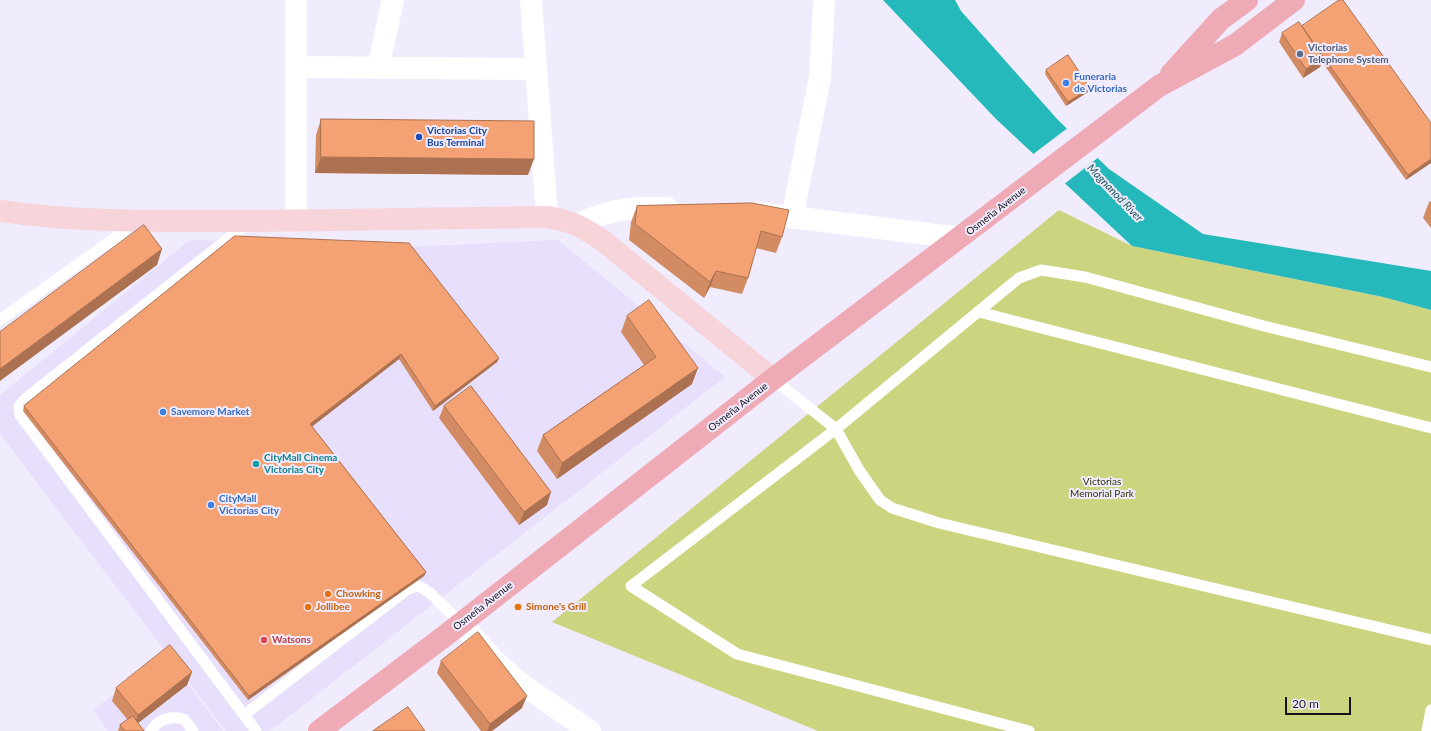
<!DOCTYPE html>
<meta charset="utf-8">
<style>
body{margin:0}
#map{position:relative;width:1431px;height:731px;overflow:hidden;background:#f0ebfd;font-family:Lato,sans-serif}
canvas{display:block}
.scale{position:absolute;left:1285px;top:697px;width:66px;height:18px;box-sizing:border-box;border:2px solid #15121c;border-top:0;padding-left:5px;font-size:12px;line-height:14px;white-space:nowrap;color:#15121c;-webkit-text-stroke:3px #f0ebfd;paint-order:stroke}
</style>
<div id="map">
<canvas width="1431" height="731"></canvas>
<div class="scale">20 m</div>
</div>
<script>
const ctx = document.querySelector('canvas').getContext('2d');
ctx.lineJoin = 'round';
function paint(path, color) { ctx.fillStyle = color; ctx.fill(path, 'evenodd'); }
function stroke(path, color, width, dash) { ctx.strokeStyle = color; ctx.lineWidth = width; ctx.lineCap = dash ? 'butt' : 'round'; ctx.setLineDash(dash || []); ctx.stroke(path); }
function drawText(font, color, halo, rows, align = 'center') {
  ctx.font = font + ' Lato,sans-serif'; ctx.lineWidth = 4; ctx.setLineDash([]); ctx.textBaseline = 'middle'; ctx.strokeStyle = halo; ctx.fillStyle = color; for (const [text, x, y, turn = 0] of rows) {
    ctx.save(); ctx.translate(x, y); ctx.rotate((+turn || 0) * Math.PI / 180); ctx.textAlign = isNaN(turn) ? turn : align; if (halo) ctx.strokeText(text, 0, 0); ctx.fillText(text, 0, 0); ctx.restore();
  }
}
paint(new Path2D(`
 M 190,240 L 407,247 L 558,240 L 725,377 L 270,731 L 226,731 L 0,434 L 0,395 Z
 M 166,655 L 223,731 L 108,731 L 93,710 Z`), '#e7dffc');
paint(new Path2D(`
 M 1059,210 L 1132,246 L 1383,297 L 1431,310 L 1431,731 L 818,731 L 552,622 Z`), '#cdd480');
paint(new Path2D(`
 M 883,0 L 955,0 L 961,11 L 1058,120 L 1109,169 L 1203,234 L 1431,271 L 1431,310 L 1383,297 L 1132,246 L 996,119 Z`), '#25b9bb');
paint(new Path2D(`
 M 1069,127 L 1099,157 L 1063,185 L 1032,155 Z`), '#f0ebfd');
stroke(new Path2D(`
 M 979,312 L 1431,428
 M 0,320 L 119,235 L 133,221
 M 773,379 L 836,429 L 859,470 L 880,500 L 892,508 L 939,523 L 1431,640
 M 244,715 L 20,415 L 19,406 L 26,398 L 248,223
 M 151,731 C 159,718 171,716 184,719 L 193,731
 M 256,731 L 244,715 L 408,589 L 419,586 L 430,593 L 461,623
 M 1029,731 L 737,654 L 631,586 L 836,429 L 1019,278 L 1041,270 L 1085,277 L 1264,326 L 1431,367
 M 1427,731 L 1431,710`), '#fff', 11);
stroke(new Path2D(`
 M 531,0 L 547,217
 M 296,67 L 536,69
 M 378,68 L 393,0
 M 759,213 L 960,238
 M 792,218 L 820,77 L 824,0
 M 296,221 L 296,0
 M 578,224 C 612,209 629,207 667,208
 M 461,623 L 495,661 L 521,684 L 590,731`), '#fff', 22);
stroke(new Path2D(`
 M 0,211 C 74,222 149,221 223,221 C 331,221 439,218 547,217 C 570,220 582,227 602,240 L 773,379`), '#f6d4da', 22);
stroke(new Path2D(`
 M 1171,74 L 1221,19 L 1247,0
 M 319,731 L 446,635 L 773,379 L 1159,86 L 1235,45 L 1294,0`), '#eeaab5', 22);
paint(new Path2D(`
 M 1302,26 L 1431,123 L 1406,180 L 1322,62 L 1320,67 L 1303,78 L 1279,42 L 1282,33 Z
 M 1046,70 L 1088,92 L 1066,106 L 1045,74 Z
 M 321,119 L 528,175 L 315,173 L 316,135 Z
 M 1431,201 L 1431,228 L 1423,218 L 1429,202 Z
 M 752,203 L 782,237 L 776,253 L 756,248 L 748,278 L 742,294 L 710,287 L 704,298 L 629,240 L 631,222 L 637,206 Z
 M 235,236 L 499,358 L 497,362 L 433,411 L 399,359 L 312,426 L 426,572 L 424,576 L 248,700 L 23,411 L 24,406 Z
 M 627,316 L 692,384 L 557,479 L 537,451 L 543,435 L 644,365 L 621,332 Z
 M 444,406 L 547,505 L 519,525 L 439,418 Z
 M 441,661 L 522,708 L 492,731 L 481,731 L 437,673 Z
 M 192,672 L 187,685 L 138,723 L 144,731 L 118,731 L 120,725 L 128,720 L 112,701 L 116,688 Z`), '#d28b63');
paint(new Path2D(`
 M 1323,58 L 1320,67 L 1303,78 L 1306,69 Z
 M 1090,88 L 1088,92 L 1066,106 L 1068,102 Z
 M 321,157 L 534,159 L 528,175 L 315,173 Z
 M 1431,159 L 1431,163 L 1406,180 L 1408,175 Z
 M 162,249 L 157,265 L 0,381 L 0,369 Z
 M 716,271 L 710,287 L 704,298 L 710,282 Z
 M 401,354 L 399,359 L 309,429 L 310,424 Z
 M 499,358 L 497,362 L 433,411 L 435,406 Z
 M 698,368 L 692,384 L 557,479 L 562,463 Z
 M 551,492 L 547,505 L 519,525 L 524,512 Z
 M 426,572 L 424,576 L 248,700 L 249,696 Z
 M 192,672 L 187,685 L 133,727 L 138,715 Z
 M 527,696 L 522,708 L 492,731 L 487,731 L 490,724 Z`), '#ab7150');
const building = new Path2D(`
 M 1339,0 L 1343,0 L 1431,123 L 1431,159 L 1408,175 L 1317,48 L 1302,26 Z
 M 1299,22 L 1323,58 L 1306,69 L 1282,33 Z
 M 1068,55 L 1090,88 L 1068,102 L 1046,70 Z
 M 321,119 L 534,121 L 534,159 L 321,157 Z
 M 752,203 L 789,210 L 782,237 L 761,231 L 748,278 L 716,271 L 710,282 L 635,224 L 637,206 Z
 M 144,225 L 162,249 L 0,369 L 0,332 Z
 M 235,236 L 409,243 L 499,358 L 435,406 L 401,354 L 310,424 L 426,572 L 249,696 L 24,406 Z
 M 649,300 L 698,368 L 562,463 L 543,435 L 656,357 L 627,316 Z
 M 471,386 L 551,492 L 524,512 L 444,406 Z
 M 478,632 L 527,696 L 490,724 L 441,661 Z
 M 170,645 L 192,672 L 138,715 L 116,688 Z
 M 408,707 L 425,731 L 373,731 Z
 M 133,716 L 144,731 L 125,731 L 120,725 Z`);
paint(building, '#f4a273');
stroke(building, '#ab7150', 1);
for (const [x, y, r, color] of [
 [1300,54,4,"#5c6f8a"],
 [1066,83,4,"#3f7fe0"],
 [419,137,4,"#1a4fb4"],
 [163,412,4,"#3f7fe0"],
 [256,464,4,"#0f9aa8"],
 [211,505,4,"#3f7fe0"],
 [328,594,4,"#e8710a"],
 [308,607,4,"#e8710a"],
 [518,607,4,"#e8710a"],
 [264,640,4,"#e0444e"]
]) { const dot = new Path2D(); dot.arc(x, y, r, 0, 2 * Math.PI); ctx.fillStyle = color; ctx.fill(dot); stroke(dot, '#f0ebfd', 1.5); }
drawText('bold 10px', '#4e5e75', '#f0ebfd', [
 ["Victorias",1308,48],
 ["Telephone System",1308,60]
], 'left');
drawText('bold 10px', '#366cbe', '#f0ebfd', [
 ["Funeraria",1074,77],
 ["de Victorias",1074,89],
 ["Savemore Market",171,412],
 ["CityMall",219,499],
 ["Victorias City",219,511]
], 'left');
drawText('bold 10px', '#164399', '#f0ebfd', [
 ["Victorias City",427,131],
 ["Bus Terminal",427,143]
], 'left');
drawText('10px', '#15121c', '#f0ebfd', [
 ["Osmeña Avenue",996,211,-38],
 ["Osmeña Avenue",738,407,-38],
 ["Osmeña Avenue",483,606,-38]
]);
drawText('bold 10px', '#0d838f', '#f0ebfd', [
 ["CityMall Cinema",264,458],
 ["Victorias City",264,470]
], 'left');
drawText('10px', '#32340d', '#f0ebfd', [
 ["Victorias",1102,482],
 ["Memorial Park",1102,494]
]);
drawText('bold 10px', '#c56008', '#f0ebfd', [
 ["Chowking",336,594],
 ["Jollibee",316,607],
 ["Simone's Grill",526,607]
], 'left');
drawText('bold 10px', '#be3a42', '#f0ebfd', [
 ["Watsons",272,640]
], 'left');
drawText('italic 11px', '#195353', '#f0ebfd', [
 ["Magnanod River",1115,193,46]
]);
</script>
